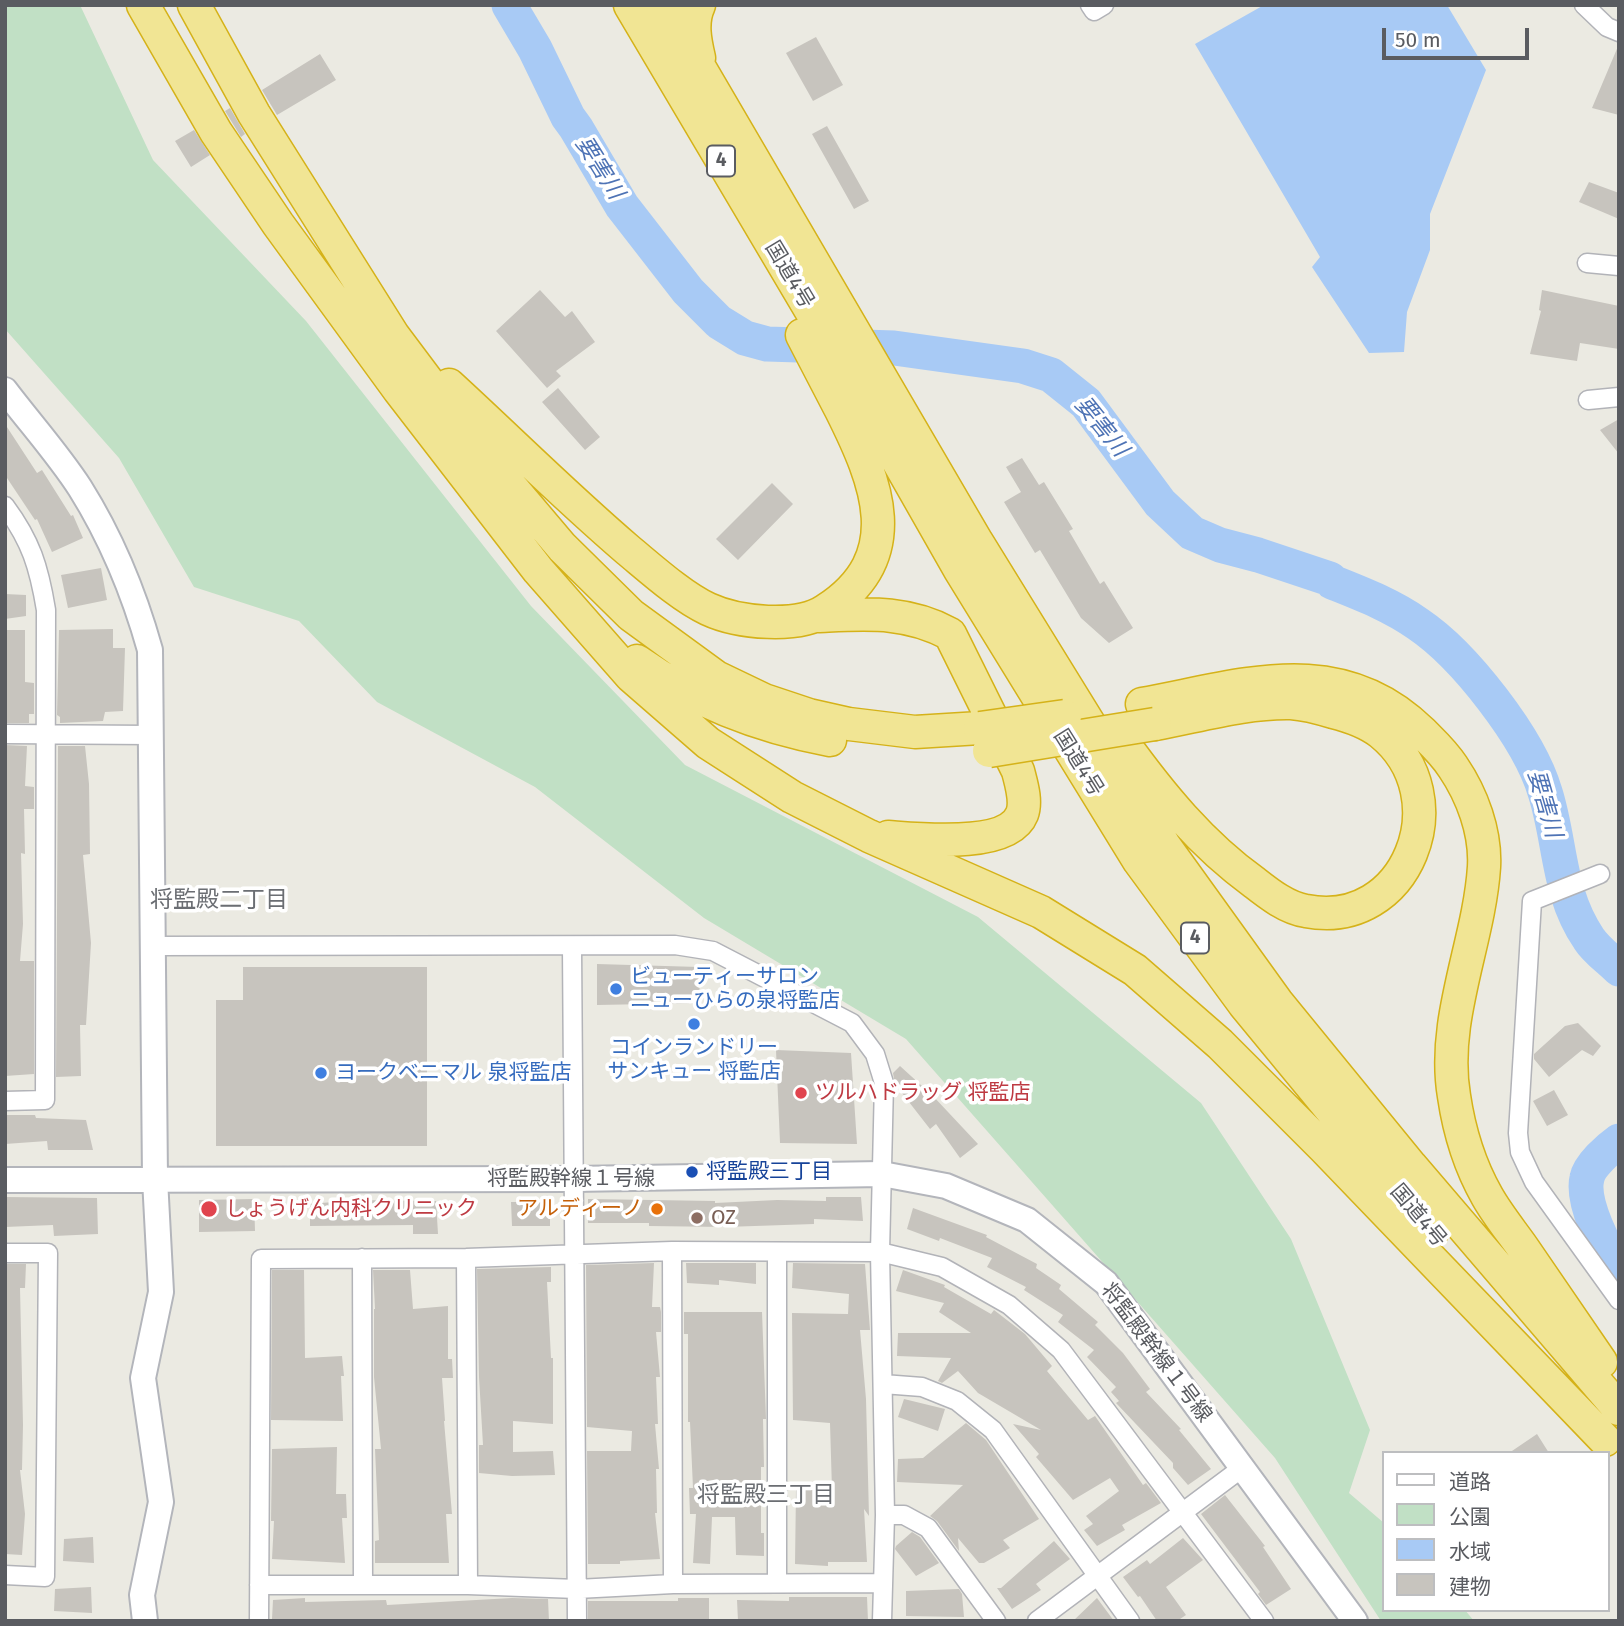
<!DOCTYPE html>
<meta charset="utf-8">
<style>
body{margin:0}
#map{position:relative;width:1624px;height:1626px;overflow:hidden;background:#ebeae2;font-family:"Fira Sans","Noto Sans JP",sans-serif}
canvas{display:block}
.frame{position:absolute;inset:0;border:7px solid #5a5c61;pointer-events:none}
.legend{position:absolute;left:1382px;top:1451px;width:228px;height:161px;box-sizing:border-box;background:#fff;border:2px solid #bdbec0;margin:0;padding:9px 12px;list-style:none;font-size:21px;color:#5a5c61}
.legend li{display:flex;align-items:center;gap:14px;height:35px}
.legend b{width:35px;border:2px solid #bdbec0}
.scale{position:absolute;left:1382px;top:28px;width:147px;height:32px;box-sizing:border-box;border:4px solid #5a5c61;border-top:0;padding-left:9px;font-size:21px;line-height:24px;white-space:nowrap;color:#5a5c61;-webkit-text-stroke:5px #fff;paint-order:stroke}
</style>
<div id="map">
<canvas width="1624" height="1626"></canvas>
<div class="frame"></div>
<ul class="legend">
<li><b style="height:9px;background:#fff"></b>道路</li>
<li><b style="height:19px;background:#c1e0c5"></b>公園</li>
<li><b style="height:19px;background:#a8caf5"></b>水域</li>
<li><b style="height:19px;background:#c7c4be"></b>建物</li>
</ul>
<div class="scale">50 m</div>
</div>
<script>
const ctx = document.querySelector('canvas').getContext('2d');
ctx.lineJoin = 'round';
function paint(path, color) { ctx.fillStyle = color; ctx.fill(path, 'evenodd'); }
function stroke(path, color, width, dash) { ctx.strokeStyle = color; ctx.lineWidth = width; ctx.lineCap = dash ? 'butt' : 'round'; ctx.setLineDash(dash || []); ctx.stroke(path); }
function drawText(font, color, halo, rows, align = 'center') {
  ctx.font = font + ' "Fira Sans","Noto Sans JP",sans-serif'; ctx.lineWidth = 7; ctx.setLineDash([]); ctx.textBaseline = 'middle'; ctx.strokeStyle = halo; ctx.fillStyle = color; for (const [text, x, y, turn = 0] of rows) {
    ctx.save(); ctx.translate(x, y); ctx.rotate((+turn || 0) * Math.PI / 180); ctx.textAlign = isNaN(turn) ? turn : align; if (halo) ctx.strokeText(text, 0, 0); ctx.fillText(text, 0, 0); ctx.restore();
  }
}
paint(new Path2D(`
 M 5,5 L 80,5 L 153,160 L 306,321 L 531,606 L 685,765 L 978,917 L 1201,1103 L 1291,1239 L 1370,1430 L 1349,1493 L 1384,1523 L 1384,1610 L 1465,1610 L 1474,1621 L 1381,1621 L 1275,1458 L 906,1039 L 704,918 L 535,787 L 377,702 L 299,621 L 194,587 L 119,458 L 5,329 Z`), '#c1e0c5');
paint(new Path2D(`
 M 1264,5 L 1447,5 L 1486,70 L 1430,214 L 1430,250 L 1407,312 L 1404,352 L 1369,353 L 1312,267 L 1320,257 L 1195,44 Z`), '#a8caf5');
stroke(new Path2D(`
 M 509,5 L 535,49 L 568,117 L 576,128 L 622,206 L 688,291 L 719,322 L 745,338 L 767,344 L 894,348 L 1023,366 L 1051,375 L 1086,403 L 1160,503 L 1192,533 L 1220,545 L 1258,555 L 1330,579 L 1332,582 C 1362,594 1391,605 1418,624 C 1464,655 1529,738 1545,792 C 1561,842 1557,892 1589,939 C 1596,950 1609,959 1619,969
 M 1619,1141 C 1609,1148 1589,1166 1587,1178 C 1581,1202 1605,1249 1619,1269`), '#a8caf5', 35);
paint(new Path2D(`
 M 816,37 L 843,85 L 813,101 L 786,53 Z
 M 1619,44 L 1619,115 L 1592,108 Z
 M 320,54 L 336,80 L 277,115 L 262,90 Z
 M 230,108 L 245,134 L 241,137 L 225,111 Z
 M 827,126 L 869,201 L 854,209 L 812,134 Z
 M 194,130 L 210,155 L 191,167 L 175,141 Z
 M 1589,182 L 1619,193 L 1619,219 L 1579,202 Z
 M 540,290 L 565,317 L 572,311 L 595,342 L 556,371 L 561,376 L 547,388 L 496,331 Z
 M 1542,290 L 1619,306 L 1619,349 L 1580,343 L 1577,361 L 1530,354 L 1541,311 L 1539,310 Z
 M 558,388 L 600,437 L 585,450 L 542,402 Z
 M 1619,419 L 1619,454 L 1600,430 Z
 M 5,424 L 37,473 L 42,470 L 71,516 L 73,515 L 83,538 L 52,552 L 37,519 L 35,520 L 5,475 Z
 M 1022,458 L 1039,485 L 1044,482 L 1073,529 L 1069,531 L 1100,584 L 1104,581 L 1133,628 L 1109,643 L 1081,618 L 1040,550 L 1035,553 L 1004,502 L 1021,492 L 1006,467 Z
 M 772,483 L 793,504 L 738,560 L 716,539 Z
 M 101,568 L 107,600 L 68,608 L 61,575 Z
 M 5,594 L 26,595 L 26,616 L 5,619 Z
 M 113,629 L 113,648 L 125,648 L 123,711 L 105,712 L 103,721 L 60,723 L 60,717 L 57,715 L 59,630 Z
 M 5,630 L 25,630 L 25,682 L 34,683 L 34,714 L 29,714 L 29,723 L 5,723 Z
 M 5,745 L 27,746 L 25,786 L 34,787 L 34,809 L 24,809 L 25,854 L 21,853 L 23,924 L 20,961 L 34,961 L 34,1074 L 5,1076 Z
 M 58,746 L 85,746 L 89,784 L 90,854 L 83,855 L 91,943 L 86,1025 L 80,1025 L 81,1076 L 56,1077 Z
 M 597,964 L 699,967 L 700,1003 L 597,1005 Z
 M 243,967 L 427,967 L 427,1146 L 216,1146 L 216,1000 L 243,1000 Z
 M 1578,1023 L 1601,1046 L 1593,1056 L 1582,1050 L 1549,1077 L 1534,1059 L 1534,1054 L 1565,1026 Z
 M 776,1050 L 851,1053 L 857,1144 L 780,1143 Z
 M 900,1066 L 933,1096 L 978,1144 L 960,1158 L 936,1124 L 930,1129 L 895,1084 L 893,1073 Z
 M 1554,1090 L 1568,1115 L 1547,1126 L 1533,1101 Z
 M 5,1115 L 35,1115 L 36,1118 L 86,1120 L 93,1150 L 48,1150 L 47,1141 L 5,1144 Z
 M 5,1197 L 97,1198 L 98,1234 L 54,1236 L 53,1225 L 5,1227 Z
 M 826,1197 L 861,1197 L 863,1221 L 814,1219 L 814,1224 L 725,1227 L 649,1226 L 649,1223 L 588,1223 L 588,1199 L 715,1201 L 715,1203 L 777,1200 L 826,1201 Z
 M 254,1199 L 255,1231 L 199,1232 L 199,1200 Z
 M 357,1200 L 436,1201 L 438,1234 L 413,1234 L 413,1225 L 310,1226 L 310,1204 Z
 M 511,1202 L 550,1202 L 550,1226 L 512,1226 Z
 M 913,1208 L 987,1235 L 986,1237 L 1037,1264 L 1036,1268 L 1061,1285 L 1059,1289 L 1098,1322 L 1095,1325 L 1123,1353 L 1150,1389 L 1146,1392 L 1181,1429 L 1179,1430 L 1211,1469 L 1188,1485 L 1173,1468 L 1173,1463 L 1116,1403 L 1119,1401 L 1111,1392 L 1116,1387 L 1087,1357 L 1094,1350 L 1058,1322 L 1063,1315 L 1024,1290 L 1026,1287 L 987,1267 L 992,1258 L 940,1238 L 939,1241 L 907,1229 Z
 M 654,1263 L 652,1307 L 660,1307 L 661,1312 L 661,1332 L 656,1332 L 660,1377 L 656,1377 L 658,1424 L 655,1424 L 659,1469 L 656,1469 L 657,1513 L 655,1513 L 660,1559 L 620,1561 L 620,1564 L 588,1564 L 587,1451 L 631,1451 L 632,1431 L 587,1427 L 586,1265 Z
 M 686,1263 L 756,1263 L 756,1284 L 719,1280 L 719,1285 L 687,1283 Z
 M 793,1263 L 865,1264 L 870,1330 L 860,1330 L 866,1399 L 869,1516 L 864,1509 L 867,1562 L 828,1562 L 828,1566 L 795,1564 L 796,1490 L 832,1490 L 830,1423 L 793,1420 L 792,1313 L 848,1314 L 849,1294 L 792,1288 Z
 M 5,1264 L 26,1264 L 25,1288 L 20,1288 L 23,1425 L 22,1470 L 20,1470 L 25,1514 L 22,1555 L 5,1554 Z
 M 551,1267 L 551,1282 L 547,1282 L 551,1358 L 553,1358 L 553,1424 L 513,1421 L 513,1452 L 553,1451 L 555,1475 L 512,1476 L 479,1473 L 479,1445 L 483,1445 L 479,1377 L 477,1269 Z
 M 272,1270 L 304,1270 L 305,1358 L 342,1356 L 344,1376 L 341,1376 L 343,1421 L 271,1420 Z
 M 373,1270 L 410,1270 L 413,1309 L 448,1306 L 448,1359 L 452,1359 L 453,1378 L 442,1378 L 445,1421 L 444,1421 L 452,1514 L 446,1514 L 449,1563 L 375,1563 L 375,1541 L 379,1540 L 375,1449 L 381,1449 L 374,1377 L 374,1309 L 375,1309 Z
 M 903,1270 L 945,1285 L 944,1287 L 991,1314 L 994,1310 L 1025,1334 L 1052,1366 L 1047,1371 L 1088,1420 L 1095,1416 L 1143,1485 L 1146,1483 L 1161,1503 L 1122,1525 L 1125,1530 L 1097,1546 L 1084,1530 L 1093,1524 L 1086,1516 L 1119,1491 L 1110,1478 L 1073,1500 L 1036,1457 L 1039,1454 L 1013,1424 L 1041,1430 L 978,1393 L 958,1371 L 942,1383 L 938,1381 L 951,1358 L 897,1356 L 898,1333 L 971,1333 L 939,1312 L 944,1303 L 896,1291 Z
 M 684,1312 L 762,1312 L 766,1419 L 763,1419 L 764,1467 L 761,1467 L 761,1533 L 764,1533 L 764,1556 L 736,1555 L 735,1517 L 712,1517 L 710,1564 L 693,1563 L 696,1514 L 690,1514 L 689,1488 L 693,1488 L 690,1422 L 688,1422 L 688,1334 L 684,1334 Z
 M 904,1399 L 945,1409 L 938,1431 L 898,1417 Z
 M 966,1423 L 986,1440 L 1039,1519 L 1003,1540 L 1010,1548 L 984,1563 L 979,1563 L 958,1538 L 959,1551 L 937,1521 L 930,1516 L 963,1485 L 897,1482 L 898,1459 L 923,1458 Z
 M 1537,1434 L 1549,1453 L 1509,1453 Z
 M 337,1447 L 336,1494 L 346,1494 L 347,1518 L 342,1518 L 345,1563 L 272,1559 L 274,1521 L 271,1521 L 272,1449 Z
 M 1225,1495 L 1265,1546 L 1263,1547 L 1291,1589 L 1266,1605 L 1258,1594 L 1260,1592 L 1201,1514 Z
 M 912,1532 L 920,1537 L 939,1563 L 916,1576 L 895,1549 L 896,1546 Z
 M 93,1537 L 94,1563 L 63,1561 L 64,1539 Z
 M 1183,1538 L 1203,1560 L 1166,1587 L 1186,1615 L 1177,1621 L 1157,1621 L 1140,1596 L 1138,1597 L 1123,1577 L 1147,1560 L 1150,1564 Z
 M 1054,1541 L 1070,1559 L 1036,1584 L 1041,1590 L 1012,1609 L 997,1588 L 1001,1588 Z
 M 91,1587 L 92,1613 L 54,1611 L 55,1589 Z
 M 959,1589 L 962,1594 L 964,1617 L 906,1616 L 906,1591 Z
 M 789,1597 L 867,1597 L 868,1621 L 738,1621 L 737,1600 L 789,1601 Z
 M 305,1598 L 305,1602 L 386,1600 L 387,1605 L 512,1598 L 548,1599 L 549,1621 L 272,1619 L 273,1600 Z
 M 678,1598 L 709,1598 L 709,1621 L 588,1621 L 588,1601 L 678,1601 Z
 M 1097,1598 L 1114,1621 L 1073,1621 Z`), '#c7c4be');
const street = new Path2D(`
 M 1090,5 L 1094,11 L 1104,5
 M 1584,5 L 1607,27 L 1619,32
 M 1587,263 L 1619,266
 M 1588,400 L 1619,397
 M 5,506 C 31,541 39,567 46,610 L 45,1100 L 5,1101
 M 5,734 L 151,735
 M 1600,874 L 1532,901 L 1518,1133 L 1520,1152 L 1534,1182 L 1619,1300
 M 153,946 L 675,945 L 713,951 L 852,1023 L 875,1054 L 884,1083 L 880,1252 L 885,1515 L 882,1621
 M 572,947 L 577,1621
 M 672,1251 L 673,1584
 M 777,1252 L 777,1583
 M 5,1253 L 48,1253 L 45,1577 L 5,1575
 M 362,1258 L 363,1585
 M 466,1258 L 468,1585
 M 883,1384 L 922,1387 L 957,1401 L 993,1430 L 1130,1621
 M 885,1515 L 904,1515 L 928,1528 L 996,1621
 M 259,1585 L 468,1585 L 577,1589 L 673,1584 L 883,1583
 M 259,1621 L 261,1259 L 466,1258 L 672,1251 L 880,1252 L 942,1267 L 1009,1305 L 1061,1350 L 1264,1621
 M 1037,1621 L 1242,1468`);
const secondary = new Path2D(`
 M 5,390 C 30,423 58,454 80,488 C 112,539 134,593 150,650 L 155,1179 L 161,1292 L 143,1378 L 161,1502 L 142,1595 L 145,1621
 M 5,1180 L 573,1179 L 882,1174 L 946,1186 L 1027,1220 L 1106,1283 L 1355,1621`);
const highway = new Path2D(`
 M 143,5 L 216,132 L 278,224 L 399,390 L 538,570 L 631,676 L 708,743 L 792,797 L 869,836 L 1041,912 L 1135,970 L 1220,1044 L 1324,1148 L 1605,1440
 M 194,5 L 254,114 L 393,335 L 474,443 L 562,547 L 631,615 L 716,677 L 764,700 L 809,715 L 849,724 L 915,732 L 980,728
 M 630,5 L 845,368 L 960,570 L 1139,861 L 1244,1004 L 1432,1232
 M 663,5 L 977,542 L 1164,845 L 1277,1002 L 1411,1166 L 1619,1409
 M 699,5 C 691,22 695,41 699,58
 M 449,385 C 509,440 566,497 628,550 C 651,569 682,597 708,609 C 738,623 798,629 826,610 C 908,557 877,482 841,410 C 828,385 815,360 802,335
 M 817,616 C 866,614 906,610 950,634 L 1018,771 C 1021,783 1027,801 1022,814 C 1008,849 918,839 888,837
 M 637,661 C 695,702 760,727 830,740
 M 1142,704 C 1242,686 1339,650 1422,732 C 1433,743 1444,753 1453,767 C 1472,795 1486,832 1484,867 C 1479,943 1441,1019 1454,1096 C 1459,1130 1470,1166 1487,1196 C 1497,1214 1511,1231 1523,1248 C 1549,1286 1575,1324 1601,1362
 M 1122,741 C 1161,795 1201,844 1255,883 C 1269,894 1287,908 1306,911 C 1407,931 1460,797 1381,733 C 1367,722 1349,716 1333,712 C 1320,708 1305,704 1291,703 C 1246,702 1199,716 1155,724`);
stroke(street, '#b2b3b8', 21);
stroke(secondary, '#b3b5bb', 28);
stroke(highway, '#d5b219', 35);
stroke(street, '#fff', 18);
stroke(secondary, '#fff', 24);
stroke(highway, '#f1e594', 32);
const highwayBridge = new Path2D(`
 M 980,728 L 1065,716
 M 989,751 L 1155,724`);
stroke(highwayBridge, '#d5b219', 35, []);
stroke(highwayBridge, '#f1e594', 32);
for (const [x, y, r, color] of [
 [616,989,7,"#3f7fe0"],
 [694,1024,7,"#3f7fe0"],
 [321,1073,7,"#3f7fe0"],
 [801,1093,7,"#e0444e"],
 [692,1172,7,"#1a4fb4"],
 [209,1209,9,"#e0444e"],
 [657,1209,7,"#e8710a"],
 [697,1218,7,"#8d6e63"]
]) { const dot = new Path2D(); dot.arc(x, y, r, 0, 2 * Math.PI); ctx.fillStyle = color; ctx.fill(dot); stroke(dot, '#fff', 2.5); }
for (const [x, y, w] of [
 [721,161,28],
 [1195,938,28]
]) { const box = new Path2D(); box.roundRect(x - w / 2, y - 15.5, w, 31, 5); ctx.fillStyle = '#fff'; ctx.fill(box); stroke(box, '#5a5c61', 2); }
drawText('bold 19px', '#5a5c61', null, [
 ["4",721,161],
 ["4",1195,938]
]);
drawText('21px', '#5a5c61', '#fff', [
 ["国道4号",789,275,59],
 ["国道4号",1078,763,58],
 ["将監殿幹線１号線",571,1179],
 ["国道4号",1418,1216,50],
 ["将監殿幹線１号線",1156,1353,53]
]);
drawText('21px', '#366cbe', '#fff', [
 ["ビューティーサロン",630,977],
 ["ニューひらの泉将監店",630,1001],
 ["コインランドリー",694,1048,"center"],
 ["サンキュー 将監店",694,1072,"center"],
 ["ヨークベニマル 泉将監店",335,1073]
], 'left');
drawText('21px', '#be3a42', '#fff', [
 ["ツルハドラッグ 将監店",815,1093],
 ["しょうげん内科クリニック",225,1209]
], 'left');
drawText('21px', '#164399', '#fff', [
 ["将監殿三丁目",706,1172]
], 'left');
drawText('21px', '#c56008', '#fff', [
 ["アルディーノ",643,1209]
], 'right');
drawText('21px', '#785e54', '#fff', [
 ["OZ",711,1218]
], 'left');
drawText('italic 23px', '#4e73b5', '#fff', [
 ["要害川",599,168,58],
 ["要害川",1101,427,51],
 ["要害川",1544,804,74]
]);
drawText('23px', '#6b6e73', '#fff', [
 ["将監殿二丁目",219,901],
 ["将監殿三丁目",766,1496]
]);
</script>
